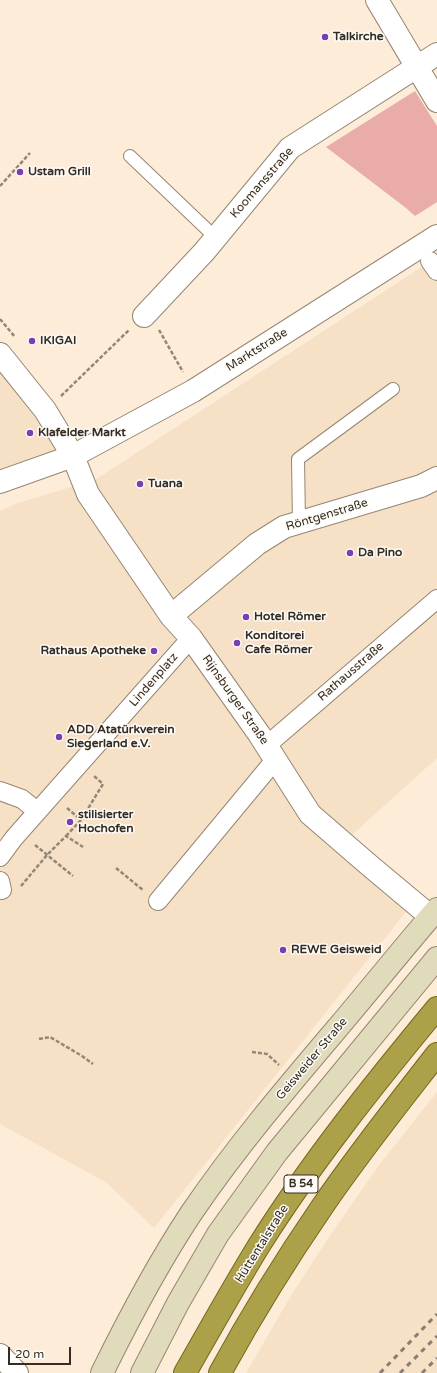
<!DOCTYPE html>
<meta charset="utf-8">
<style>
body{margin:0}
#map{position:relative;width:437px;height:1373px;overflow:hidden;background:#fdecd7;font-family:"Varela Round",sans-serif}
canvas{display:block}
.scale{position:absolute;left:8px;top:1347px;width:63px;height:18px;box-sizing:border-box;border:2px solid #342d25;border-top:0;padding-left:5px;font-size:12px;line-height:14px;white-space:nowrap;color:#342d25;-webkit-text-stroke:3px #fffcf7;paint-order:stroke}
</style>
<div id="map">
<canvas width="437" height="1373"></canvas>
<div class="scale">20 m</div>
</div>
<script>
const ctx = document.querySelector('canvas').getContext('2d');
ctx.lineJoin = 'round';
function paint(path, color) { ctx.fillStyle = color; ctx.fill(path, 'evenodd'); }
function stroke(path, color, width, dash) { ctx.strokeStyle = color; ctx.lineWidth = width; ctx.lineCap = dash ? 'butt' : 'round'; ctx.setLineDash(dash || []); ctx.stroke(path); }
function drawText(font, color, halo, rows, align = 'center') {
  ctx.font = font + ' "Varela Round",sans-serif'; ctx.lineWidth = 3; ctx.setLineDash([]); ctx.textBaseline = 'middle'; ctx.strokeStyle = halo; ctx.fillStyle = color; for (const [text, x, y, turn = 0] of rows) {
    ctx.save(); ctx.translate(x, y); ctx.rotate((+turn || 0) * Math.PI / 180); ctx.textAlign = isNaN(turn) ? turn : align; if (halo) ctx.strokeText(text, 0, 0); ctx.fillText(text, 0, 0); ctx.restore();
  }
}
paint(new Path2D(`
 M 437,257 L 437,758 L 344,842 L 409,908 L 154,1228 L 107,1183 L 0,1124 L 0,511 L 18,503 L 95,480 Z
 M 0,354 L 73,456 L 0,482 Z
 M 437,1092 L 437,1373 L 246,1373 L 292,1294 L 331,1234 L 380,1164 Z`), '#f6e0c6');
paint(new Path2D(`
 M 415,91 L 437,126 L 437,202 L 415,216 L 406,208 L 326,147 Z`), '#eaaca8');
const service = new Path2D(`
 M 130,156 L 216,238
 M 299,522 L 298,459 L 393,389`);
const pedestrian = new Path2D(`
 M 430,261 L 437,271
 M 266,746 L 437,599
 M 0,791 L 22,799 L 37,811
 M 0,857 L 14,838 L 191,638
 M 0,881 L 2,890
 M 158,901 L 275,760`);
const minor = new Path2D(`
 M 377,0 L 437,101
 M 144,316 L 204,252 L 290,148 L 437,54
 M 0,354 L 45,410 L 73,456 L 88,494 L 171,616 L 191,638 L 259,734 L 310,814 L 369,865 L 430,916
 M 0,482 L 73,456 L 193,391 L 437,236
 M 171,616 L 257,544 L 284,527 L 421,486 L 437,478`);
const tertiary = new Path2D(`
 M 0,1355 L 17,1373`);
const secondary = new Path2D(`
 M 102,1373 C 129,1318 158,1263 192,1212 C 237,1146 289,1085 340,1025 C 373,986 404,947 437,909
 M 142,1373 L 178,1303 L 218,1234 L 277,1152 L 437,958`);
const trunk = new Path2D(`
 M 185,1373 C 209,1331 233,1288 258,1247 C 310,1164 374,1084 437,1008
 M 220,1373 C 251,1316 285,1261 322,1207 C 358,1154 398,1104 437,1054`);
stroke(service, '#968773', 14);
stroke(pedestrian, '#968773', 20);
stroke(minor, '#968773', 24);
stroke(tertiary, '#968773', 24);
stroke(secondary, '#968773', 24);
stroke(trunk, '#75681e', 24);
stroke(new Path2D(`
 M 0,186 L 30,153
 M 0,319 L 15,337
 M 159,330 L 183,372
 M 61,396 L 129,330
 M 67,808 L 81,820
 M 66,836 L 81,820 L 103,784 L 94,776
 M 35,845 L 73,876
 M 116,868 L 143,890
 M 21,886 L 47,855 L 66,836 L 83,847
 M 39,1039 L 50,1037 L 82,1056 L 93,1064
 M 252,1052 L 267,1054 L 279,1065`), '#938779', 2.5, [4, 2]);
stroke(service, '#fff', 12);
stroke(pedestrian, '#fff', 18);
stroke(minor, '#fff', 22);
stroke(tertiary, '#fff', 22);
stroke(secondary, '#e0dbba', 22);
stroke(trunk, '#aca048', 22);
stroke(new Path2D(`
 M 380,1373 L 437,1314
 M 400,1373 L 437,1336
 M 422,1373 L 437,1358`), '#897d70', 3, [5, 5]);
for (const [x, y, r, color] of [
 [325,37,4,"#793eb4"],
 [20,172,4,"#793eb4"],
 [32,341,4,"#793eb4"],
 [30,433,4,"#793eb4"],
 [140,484,4,"#793eb4"],
 [350,553,4,"#793eb4"],
 [246,617,4,"#793eb4"],
 [237,643,4,"#793eb4"],
 [154,651,4,"#793eb4"],
 [59,737,4,"#793eb4"],
 [70,822,4,"#793eb4"],
 [283,950,4,"#793eb4"]
]) { const dot = new Path2D(); dot.arc(x, y, r, 0, 2 * Math.PI); ctx.fillStyle = color; ctx.fill(dot); stroke(dot, '#fffcf7', 1.5); }
for (const [x, y, w] of [
 [301,1184,34]
]) { const box = new Path2D(); box.roundRect(x - w / 2, y - 9, w, 18, 3); ctx.fillStyle = '#fffcf7'; ctx.fill(box); stroke(box, '#342d25', 1); }
drawText('bold 11px', '#342d25', null, [
 ["B 54",301,1184]
]);
drawText('bold 12px', '#342d25', '#fffcf7', [
 ["Talkirche",333,37],
 ["Ustam Grill",28,172],
 ["IKIGAI",40,341],
 ["Klafelder Markt",38,433],
 ["Tuana",148,484],
 ["Da Pino",358,553],
 ["Hotel Römer",254,617],
 ["Konditorei",245,636],
 ["Cafe Römer",245,650],
 ["Rathaus Apotheke",146,651,"right"],
 ["ADD Atatürkverein",67,730],
 ["Siegerland e.V.",67,744],
 ["stilisierter",78,815],
 ["Hochofen",78,829],
 ["REWE Geisweid",291,950]
], 'left');
drawText('12px', '#342d25', '#fffcf7', [
 ["Koomansstraße",262,183,-49],
 ["Marktstraße",257,350,-32],
 ["Röntgenstraße",327,515,-17],
 ["Rathausstraße",351,672,-41],
 ["Lindenplatz",154,680,-49],
 ["Rijnsburger Straße",235,700,55],
 ["Geisweider Straße",312,1059,-50],
 ["Hüttentalstraße",262,1244,-58]
]);
</script>
